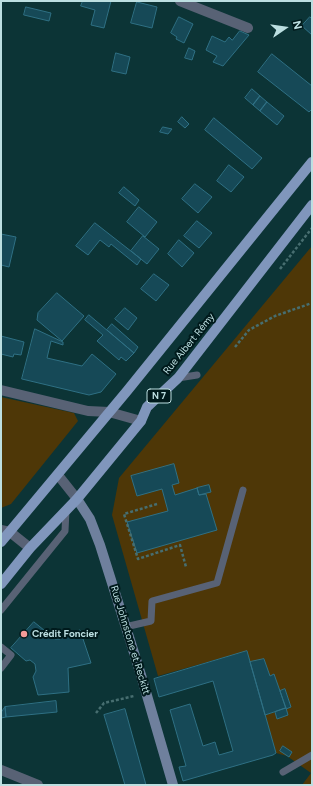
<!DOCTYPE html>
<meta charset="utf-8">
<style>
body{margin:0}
#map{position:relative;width:313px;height:786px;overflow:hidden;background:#0c3436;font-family:Figtree,sans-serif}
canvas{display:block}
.frame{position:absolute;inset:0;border:2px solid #bcdfe1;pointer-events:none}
.north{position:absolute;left:265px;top:8px;width:40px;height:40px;-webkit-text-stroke:3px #001a1c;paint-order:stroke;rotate:77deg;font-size:11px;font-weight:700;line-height:16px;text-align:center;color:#bcdfe1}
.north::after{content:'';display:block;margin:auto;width:14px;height:18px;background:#bcdfe1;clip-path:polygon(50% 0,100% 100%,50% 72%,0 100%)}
</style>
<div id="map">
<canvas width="313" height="786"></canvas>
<div class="frame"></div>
<div class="north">N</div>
</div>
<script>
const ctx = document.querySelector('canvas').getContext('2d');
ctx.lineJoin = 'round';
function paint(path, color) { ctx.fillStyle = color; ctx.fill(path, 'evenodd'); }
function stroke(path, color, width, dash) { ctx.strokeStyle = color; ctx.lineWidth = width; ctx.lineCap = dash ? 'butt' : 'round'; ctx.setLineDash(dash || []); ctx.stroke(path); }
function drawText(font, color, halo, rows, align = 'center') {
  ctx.font = font + ' Figtree,sans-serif'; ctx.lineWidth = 4; ctx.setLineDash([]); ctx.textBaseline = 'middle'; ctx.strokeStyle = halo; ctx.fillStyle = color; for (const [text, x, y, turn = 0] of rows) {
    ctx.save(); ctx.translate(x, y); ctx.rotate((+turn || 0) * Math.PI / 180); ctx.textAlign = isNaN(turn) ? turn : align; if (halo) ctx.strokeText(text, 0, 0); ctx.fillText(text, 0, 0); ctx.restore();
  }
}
paint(new Path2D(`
 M 312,246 L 312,785 L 302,785 L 311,773 L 287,756 L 276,753 L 265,715 L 275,712 L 277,719 L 288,715 L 286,709 L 291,707 L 285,689 L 280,691 L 274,675 L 270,676 L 264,659 L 250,662 L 247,651 L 158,676 L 112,515 L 119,478 Z
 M 1,397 L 74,413 L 78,421 L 11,504 L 1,508 Z`), '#4e3707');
const building = new Path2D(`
 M 83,1 L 111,1 L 104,28 L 91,25 L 95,10 L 81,6 Z
 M 137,2 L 157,7 L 152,28 L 131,23 Z
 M 26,7 L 51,13 L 49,21 L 24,15 Z
 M 179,17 L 193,24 L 184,43 L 176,39 L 177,37 L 171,33 Z
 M 310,17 L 312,19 L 312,35 L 302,26 Z
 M 240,31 L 249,35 L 223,66 L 213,62 L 217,56 L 206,50 L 212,36 L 225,42 L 229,37 L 232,40 Z
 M 189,48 L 195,51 L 192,60 L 185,58 Z
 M 116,53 L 130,57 L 126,74 L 112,71 Z
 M 272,54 L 312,86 L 312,109 L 309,112 L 258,72 Z
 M 252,89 L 260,96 L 253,105 L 245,98 Z
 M 260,96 L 267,102 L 260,111 L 253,105 Z
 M 267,102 L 284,116 L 277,125 L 260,111 Z
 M 182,117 L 189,124 L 185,128 L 178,122 Z
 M 214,118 L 262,158 L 252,169 L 205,130 Z
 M 163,127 L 172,129 L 168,134 L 160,132 Z
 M 229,165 L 244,177 L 231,192 L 217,181 Z
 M 195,184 L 212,197 L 198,213 L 182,199 Z
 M 124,187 L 139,200 L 135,206 L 119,193 Z
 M 139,207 L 157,222 L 145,237 L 127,222 Z
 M 197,221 L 212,233 L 199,248 L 184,236 Z
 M 95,223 L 141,259 L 137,265 L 111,244 L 109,247 L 100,240 L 88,255 L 76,246 Z
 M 1,234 L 16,237 L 9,267 L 1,265 Z
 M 143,236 L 159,249 L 147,264 L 131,251 Z
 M 179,240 L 194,253 L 182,267 L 168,254 Z
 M 154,274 L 169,285 L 156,301 L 141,289 Z
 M 57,293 L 84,316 L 62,341 L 37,320 L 38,313 Z
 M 125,308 L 137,318 L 128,330 L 115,319 Z
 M 89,315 L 134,353 L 126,361 L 121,357 L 119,360 L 97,341 L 103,335 L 85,320 Z
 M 112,324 L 138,347 L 134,353 L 107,330 Z
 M 35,329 L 63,342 L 63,345 L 51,341 L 47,358 L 82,366 L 92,354 L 116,374 L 101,392 L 89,395 L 22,379 Z
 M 1,336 L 24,342 L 21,355 L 14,354 L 13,357 L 1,354 Z
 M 174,464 L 179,483 L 172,485 L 175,495 L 197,488 L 199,495 L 206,494 L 217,530 L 137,553 L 127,522 L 168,511 L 162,489 L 137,496 L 131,476 Z
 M 209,485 L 211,492 L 199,495 L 197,488 Z
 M 34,622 L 55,639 L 60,639 L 60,636 L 80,630 L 91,663 L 68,668 L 69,692 L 38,695 L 33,677 L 36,671 L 35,664 L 30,660 L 26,661 L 11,648 Z
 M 247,651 L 276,753 L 273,755 L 183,781 L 179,767 L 186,766 L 170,710 L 190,704 L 203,746 L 215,742 L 219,755 L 233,751 L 213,681 L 159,697 L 154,679 Z
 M 264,659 L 270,676 L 274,674 L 286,708 L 265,715 L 250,662 Z
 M 285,689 L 291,707 L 286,709 L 280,691 Z
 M 56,701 L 57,712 L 6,717 L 5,707 Z
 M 5,707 L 6,717 L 1,718 L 1,713 Z
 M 286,708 L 288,715 L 277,719 L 275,712 Z
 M 125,709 L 146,785 L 125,785 L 104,715 Z
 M 283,746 L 292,752 L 289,757 L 280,751 Z`);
paint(building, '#164957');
stroke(building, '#2f7084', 1);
stroke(new Path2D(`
 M 280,269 L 312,228
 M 235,347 L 249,330 L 275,316 L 312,303
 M 157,504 L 124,514 L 138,559 L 180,545 L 186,567
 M 96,713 L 104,703 L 134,696`), '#476e70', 2.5, [3, 2]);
stroke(new Path2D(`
 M 178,378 L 197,375
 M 1,610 L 65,531 L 66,510
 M 125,627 L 151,621 L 152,601 L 217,583 L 243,490
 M 1,647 L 11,655 L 1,668
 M 283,772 L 312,755`), '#586275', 7);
stroke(new Path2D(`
 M 180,1 L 248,28
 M 1,390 L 88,411 L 109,412 L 141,421
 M 58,475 L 77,499
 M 1,530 L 10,532 L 30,548
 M 1,770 L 38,785`), '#586275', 10);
stroke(new Path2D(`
 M 77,499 L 90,519 L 100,545 L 141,675 L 173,785`), '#6f809d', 10);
stroke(new Path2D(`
 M 1,542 L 127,391 L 312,162
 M 1,584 L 30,548 L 77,499 L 141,421 L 147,407 L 178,378 L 312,205`), '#8096bc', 10);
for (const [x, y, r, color] of [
 [24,634,4,"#f59b99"]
]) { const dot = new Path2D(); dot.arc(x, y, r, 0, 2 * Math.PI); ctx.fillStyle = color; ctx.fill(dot); stroke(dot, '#001a1c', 1.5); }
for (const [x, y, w] of [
 [159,396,24]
]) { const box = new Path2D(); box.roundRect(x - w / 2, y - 7, w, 14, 3); ctx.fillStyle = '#001a1c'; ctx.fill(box); stroke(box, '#bcdfe1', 1); }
drawText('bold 9px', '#bcdfe1', null, [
 ["N 7",159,396]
]);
drawText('10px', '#bcdfe1', '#001a1c', [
 ["Rue Albert Rémy",189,344,-51],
 ["Rue Johnstone et Reckitt",130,640,73]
]);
drawText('bold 10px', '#bcdfe1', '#001a1c', [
 ["Crédit Foncier",32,634]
], 'left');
</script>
